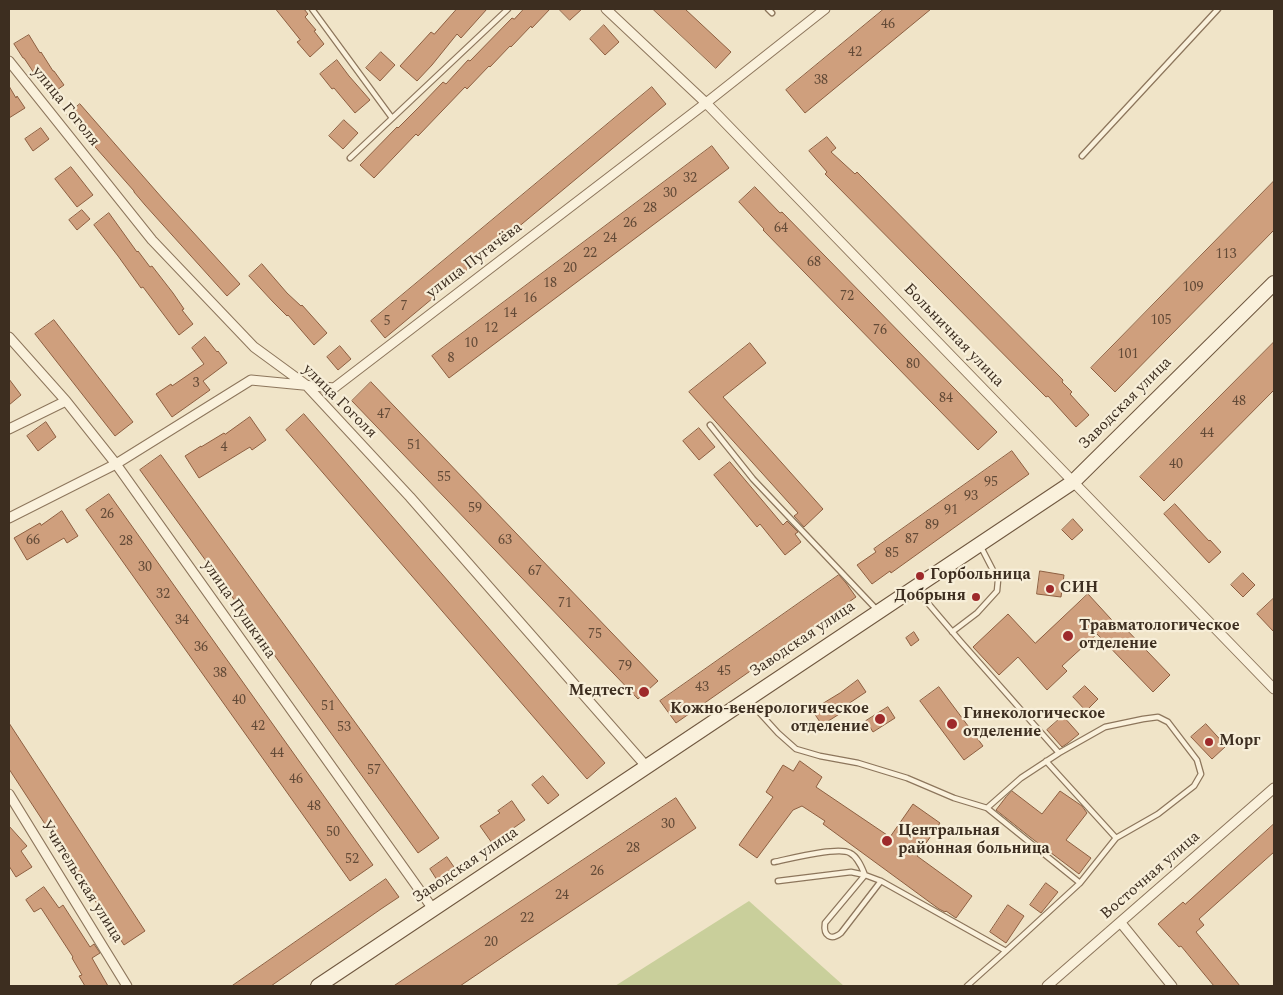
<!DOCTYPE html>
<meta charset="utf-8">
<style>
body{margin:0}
#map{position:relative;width:1283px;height:995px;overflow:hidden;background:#f0e4c8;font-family:Spectral,serif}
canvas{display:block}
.frame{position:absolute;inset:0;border:10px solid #3d2e20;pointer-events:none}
</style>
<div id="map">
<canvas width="1283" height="995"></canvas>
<div class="frame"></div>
</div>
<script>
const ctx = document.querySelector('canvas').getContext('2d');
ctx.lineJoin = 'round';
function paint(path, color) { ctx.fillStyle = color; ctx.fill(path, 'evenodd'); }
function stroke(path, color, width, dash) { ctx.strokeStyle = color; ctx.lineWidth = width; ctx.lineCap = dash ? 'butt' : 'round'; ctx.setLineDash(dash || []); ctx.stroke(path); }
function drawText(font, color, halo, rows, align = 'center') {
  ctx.font = font + ' Spectral,serif'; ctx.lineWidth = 4.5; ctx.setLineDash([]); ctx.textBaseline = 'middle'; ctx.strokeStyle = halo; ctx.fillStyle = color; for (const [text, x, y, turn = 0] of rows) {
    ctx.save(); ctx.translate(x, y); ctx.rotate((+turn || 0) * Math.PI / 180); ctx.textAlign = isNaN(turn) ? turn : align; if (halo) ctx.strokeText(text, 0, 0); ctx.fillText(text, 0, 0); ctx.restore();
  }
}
paint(new Path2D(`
 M 749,901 L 844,986 L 615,986 Z`), '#c9cf9b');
const building = new Path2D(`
 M 276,9 L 304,9 L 308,14 L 305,17 L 316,30 L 314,31 L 324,44 L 310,57 L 297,42 L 300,40 Z
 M 457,9 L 487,9 L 461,38 L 457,34 L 432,65 L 417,81 L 400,66 L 431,32 L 434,34 Z
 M 524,9 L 550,9 L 532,28 L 531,26 L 511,47 L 510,46 L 490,67 L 489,66 L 467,89 L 465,87 L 418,136 L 416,134 L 374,178 L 360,165 L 397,127 L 398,128 L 419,107 L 443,82 L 446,84 L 468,60 L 470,61 L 512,18 L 514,19 Z
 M 559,9 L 582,9 L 570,20 Z
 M 653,9 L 685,9 L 731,52 L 716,68 Z
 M 884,9 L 931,9 L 805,113 L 786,90 Z
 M 604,25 L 619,42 L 605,55 L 590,39 Z
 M 29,35 L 40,53 L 41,52 L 53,71 L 54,71 L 64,85 L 50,95 L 36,76 L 24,58 L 23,58 L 14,44 Z
 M 381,52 L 395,65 L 380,81 L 366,68 Z
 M 337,60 L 349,76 L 370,100 L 355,113 L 334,88 L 332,89 L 320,74 Z
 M 9,86 L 16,98 L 17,96 L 25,108 L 9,118 Z
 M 652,87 L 666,104 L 385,338 L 371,321 Z
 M 80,104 L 163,199 L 240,284 L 227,296 L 145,205 L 134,192 L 134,191 L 67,115 Z
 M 344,120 L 358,133 L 343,149 L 329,136 Z
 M 41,128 L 49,139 L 33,151 L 25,139 Z
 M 827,137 L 836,148 L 831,152 L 855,174 L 857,172 L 1063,380 L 1062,382 L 1072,392 L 1070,394 L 1089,415 L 1076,427 L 1048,396 L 1046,397 L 825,174 L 827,172 L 809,151 Z
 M 712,146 L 729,168 L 449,378 L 432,356 Z
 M 71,167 L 93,195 L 77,207 L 55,179 Z
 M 1274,181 L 1274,230 L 1115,392 L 1091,368 Z
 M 755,187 L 780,213 L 782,212 L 997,432 L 978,450 L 763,230 L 764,229 L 739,202 Z
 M 82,210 L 90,219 L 77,230 L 69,220 Z
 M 109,213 L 137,252 L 138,251 L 150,267 L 152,266 L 173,293 L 184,309 L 182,310 L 193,324 L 179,335 L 143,287 L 141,288 L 118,256 L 94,225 Z
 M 262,264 L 287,293 L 301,306 L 302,305 L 327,333 L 314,345 L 288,315 L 287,316 L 273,302 L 249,276 Z
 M 54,320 L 133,422 L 115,436 L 35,334 Z
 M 205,337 L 217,352 L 218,351 L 227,363 L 203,381 L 210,390 L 172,417 L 156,394 L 171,384 L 172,386 L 204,364 L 192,348 Z
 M 1274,342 L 1274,390 L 1164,501 L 1140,477 Z
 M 750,343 L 766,363 L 723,397 L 823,509 L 804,527 L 794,516 L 798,513 L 689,392 Z
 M 340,346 L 351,359 L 338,370 L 327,357 Z
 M 9,379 L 21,395 L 9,405 Z
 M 371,382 L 658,681 L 638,699 L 352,401 Z
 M 304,414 L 605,763 L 587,779 L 286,430 Z
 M 250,417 L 266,440 L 252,450 L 250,447 L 199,478 L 185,456 L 201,446 L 201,447 L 224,433 L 225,434 Z
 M 46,422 L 56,437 L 38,451 L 27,436 Z
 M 699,428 L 715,447 L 699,460 L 683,441 Z
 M 1012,451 L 1029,474 L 891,573 L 890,571 L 872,584 L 857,565 L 876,552 L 874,549 Z
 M 161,455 L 439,838 L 418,853 L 140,470 Z
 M 730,462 L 783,525 L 787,521 L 798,532 L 795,534 L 801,542 L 785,555 L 760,524 L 757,527 L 714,475 Z
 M 109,494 L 373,865 L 350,881 L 86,510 Z
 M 1175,504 L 1209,541 L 1210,540 L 1221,552 L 1209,563 L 1164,514 Z
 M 62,511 L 78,536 L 67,543 L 64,538 L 27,560 L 14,538 L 40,523 L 41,525 Z
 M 1073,519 L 1083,530 L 1072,540 L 1062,530 Z
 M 1040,571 L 1064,575 L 1061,597 L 1037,594 Z
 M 1243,573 L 1255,585 L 1243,597 L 1231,585 Z
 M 839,575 L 846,583 L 856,597 L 676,723 L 660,701 Z
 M 1088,594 L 1121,630 L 1124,627 L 1170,675 L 1153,692 L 1097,634 L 1062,666 L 1067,671 L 1047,690 L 1018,657 L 999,675 L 973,647 L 1008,614 L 1035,643 Z
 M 1274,598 L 1274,632 L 1257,614 Z
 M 914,632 L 919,640 L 911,646 L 906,638 Z
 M 858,680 L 866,692 L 839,710 L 841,713 L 822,725 L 812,710 L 840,693 Z
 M 1085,686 L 1098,699 L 1086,711 L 1073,697 Z
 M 939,687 L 983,746 L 964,760 L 920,701 Z
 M 888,707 L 895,718 L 873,732 L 866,721 Z
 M 1063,716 L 1079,734 L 1068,743 L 1062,747 L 1047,730 Z
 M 9,723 L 145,931 L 124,945 L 9,769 Z
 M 1206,724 L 1226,746 L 1212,759 L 1191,737 Z
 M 800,761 L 822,777 L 816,787 L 890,837 L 913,804 L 940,823 L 917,856 L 972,896 L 956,918 L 946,911 L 945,912 L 939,909 L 823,824 L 825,821 L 802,806 L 793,810 L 757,858 L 739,845 L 773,797 L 766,792 L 783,765 L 793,771 Z
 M 543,776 L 559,795 L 548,804 L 532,785 Z
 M 1012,791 L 1042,814 L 1060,791 L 1082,806 L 1087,813 L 1066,840 L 1091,858 L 1079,874 L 1030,837 L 996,810 L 1006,797 Z
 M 676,798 L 696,828 L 519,946 L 460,986 L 394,986 Z
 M 512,801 L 525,820 L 492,843 L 480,826 L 500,813 L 498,811 Z
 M 1274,824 L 1274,852 L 1199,919 L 1204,925 L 1196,932 L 1240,986 L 1214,986 L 1181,946 L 1179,947 L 1158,924 L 1183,902 L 1185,904 Z
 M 9,826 L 27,846 L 21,851 L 32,867 L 16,877 L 9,866 Z
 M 447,857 L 454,867 L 437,880 L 430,869 Z
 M 386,879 L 399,897 L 381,909 L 271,986 L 232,986 Z
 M 1046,883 L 1058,892 L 1041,913 L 1030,905 Z
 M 44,887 L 59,908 L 63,905 L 90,947 L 94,944 L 100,953 L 92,958 L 108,986 L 85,986 L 79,976 L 82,975 L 72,958 L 73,957 L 41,908 L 34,912 L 26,900 Z
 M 1008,905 L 1024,916 L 1006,943 L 990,932 Z`);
paint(building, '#cf9f7d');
stroke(building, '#8d5f41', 1);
const lane = new Path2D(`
 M 312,9 L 392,118
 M 768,9 L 772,13
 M 1082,156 L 1218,9
 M 350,158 L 508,9
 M 710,425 L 753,479 L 878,611
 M 952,632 L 977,613 L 997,591 L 998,580 L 981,547
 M 748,700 L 778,733 L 796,749 L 820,756 L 858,763 L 907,778 L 954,798 L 987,808 L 1021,778 L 1059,753 L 961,642 L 915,588
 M 1046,761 L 1116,838
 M 987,808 L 1080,883
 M 774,862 C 789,859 838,846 850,853 C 858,857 862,868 865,875 L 825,923 C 823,936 831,941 841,933 L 881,881
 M 778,881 L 851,872 L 865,875 L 881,881 L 1006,951 L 1080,883 L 1116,838 L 1158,814 L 1194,786 L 1201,774 L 1197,760 L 1168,722 L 1158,717 L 1143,719 L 1105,727 L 1059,753
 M 967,986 L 1006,951`);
const street = new Path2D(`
 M 606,9 L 706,103 L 1274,689
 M 9,61 L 152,240 L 254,347 L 306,385 L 410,497 L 646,766
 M 9,337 L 66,401 L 116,464 L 433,909
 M 9,429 L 66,401
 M 9,518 L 116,464 L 251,380 L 334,388 L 706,103 L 825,9
 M 9,794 L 127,986
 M 1121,923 L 1172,986
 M 1047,986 L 1274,788`);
const secondary = new Path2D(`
 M 318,986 L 1073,482 L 1274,283`);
stroke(lane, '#8d765c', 7);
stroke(street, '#8d765c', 11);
stroke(secondary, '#6f573f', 16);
stroke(lane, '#faf1dc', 4.5);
stroke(street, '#faf1dc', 9);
stroke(secondary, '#faf1dc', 14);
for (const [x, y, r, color] of [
 [920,576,5,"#9e2a2b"],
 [1050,589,5,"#9e2a2b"],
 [976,597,5,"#9e2a2b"],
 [1068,636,6,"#9e2a2b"],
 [644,692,6,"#9e2a2b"],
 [880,719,6,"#9e2a2b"],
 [952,724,6,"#9e2a2b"],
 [1209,742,5,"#9e2a2b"],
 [887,841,6,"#9e2a2b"]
]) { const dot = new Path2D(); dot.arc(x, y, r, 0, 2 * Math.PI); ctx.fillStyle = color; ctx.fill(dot); stroke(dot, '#f7eed8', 2); }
drawText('14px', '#624a37', null, [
 ["46",888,25],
 ["42",855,53],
 ["38",821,81],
 ["32",690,179],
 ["30",670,194],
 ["28",650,209],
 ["26",630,224],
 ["64",781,229],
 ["24",610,239],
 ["22",590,254],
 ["113",1226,255],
 ["68",814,263],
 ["20",570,269],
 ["18",550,284],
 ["109",1193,288],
 ["72",847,297],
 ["16",530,299],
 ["7",404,307],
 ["14",510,314],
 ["105",1161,321],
 ["5",387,322],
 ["12",491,329],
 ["76",880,331],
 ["10",471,344],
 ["101",1128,355],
 ["8",451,359],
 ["80",913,365],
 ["3",196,384],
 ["84",946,399],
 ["48",1239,402],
 ["47",384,415],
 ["44",1207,434],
 ["51",414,446],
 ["4",224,448],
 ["40",1176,465],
 ["55",444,478],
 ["95",991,483],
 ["93",971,497],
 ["59",475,509],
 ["91",951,511],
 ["26",107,515],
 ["89",932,526],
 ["87",912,540],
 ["66",33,541],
 ["63",505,541],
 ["28",126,542],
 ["85",892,554],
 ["30",145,568],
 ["67",535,572],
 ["32",163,595],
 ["71",565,604],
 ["34",182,621],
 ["75",595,635],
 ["36",201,648],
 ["79",625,667],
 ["45",724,672],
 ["38",220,674],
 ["43",702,688],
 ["40",239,701],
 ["51",328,707],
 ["42",258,727],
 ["53",344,728],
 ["44",277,754],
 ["57",374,771],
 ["46",296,780],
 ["48",314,807],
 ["30",668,825],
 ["50",333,833],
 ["28",633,849],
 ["52",352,860],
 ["26",597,872],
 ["24",562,896],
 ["22",527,919],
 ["20",491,943]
]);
drawText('16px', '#3d2e20', '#f7eed8', [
 ["улица Гоголя",65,107,51],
 ["улица Пугачёва",475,261,-37],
 ["Больничная улица",953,336,46],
 ["улица Гоголя",339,402,45],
 ["Заводская улица",1126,404,-45],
 ["улица Пушкина",238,610,55],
 ["Заводская улица",803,640,-34],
 ["Заводская улица",466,866,-34],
 ["Восточная улица",1151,876,-41],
 ["Учительская улица",81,882,58]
]);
drawText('bold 16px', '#3d2e20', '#f7eed8', [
 ["Горбольница",930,576],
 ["СИН",1060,589],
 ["Добрыня",966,597,"right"],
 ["Травматологическое",1079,627],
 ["отделение",1079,645],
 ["Медтест",633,692,"right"],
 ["Кожно-венерологическое",869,710,"right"],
 ["отделение",869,728,"right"],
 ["Гинекологическое",963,715],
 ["отделение",963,733],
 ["Морг",1219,742],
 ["Центральная",898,832],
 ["районная больница",898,850]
], 'left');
</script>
